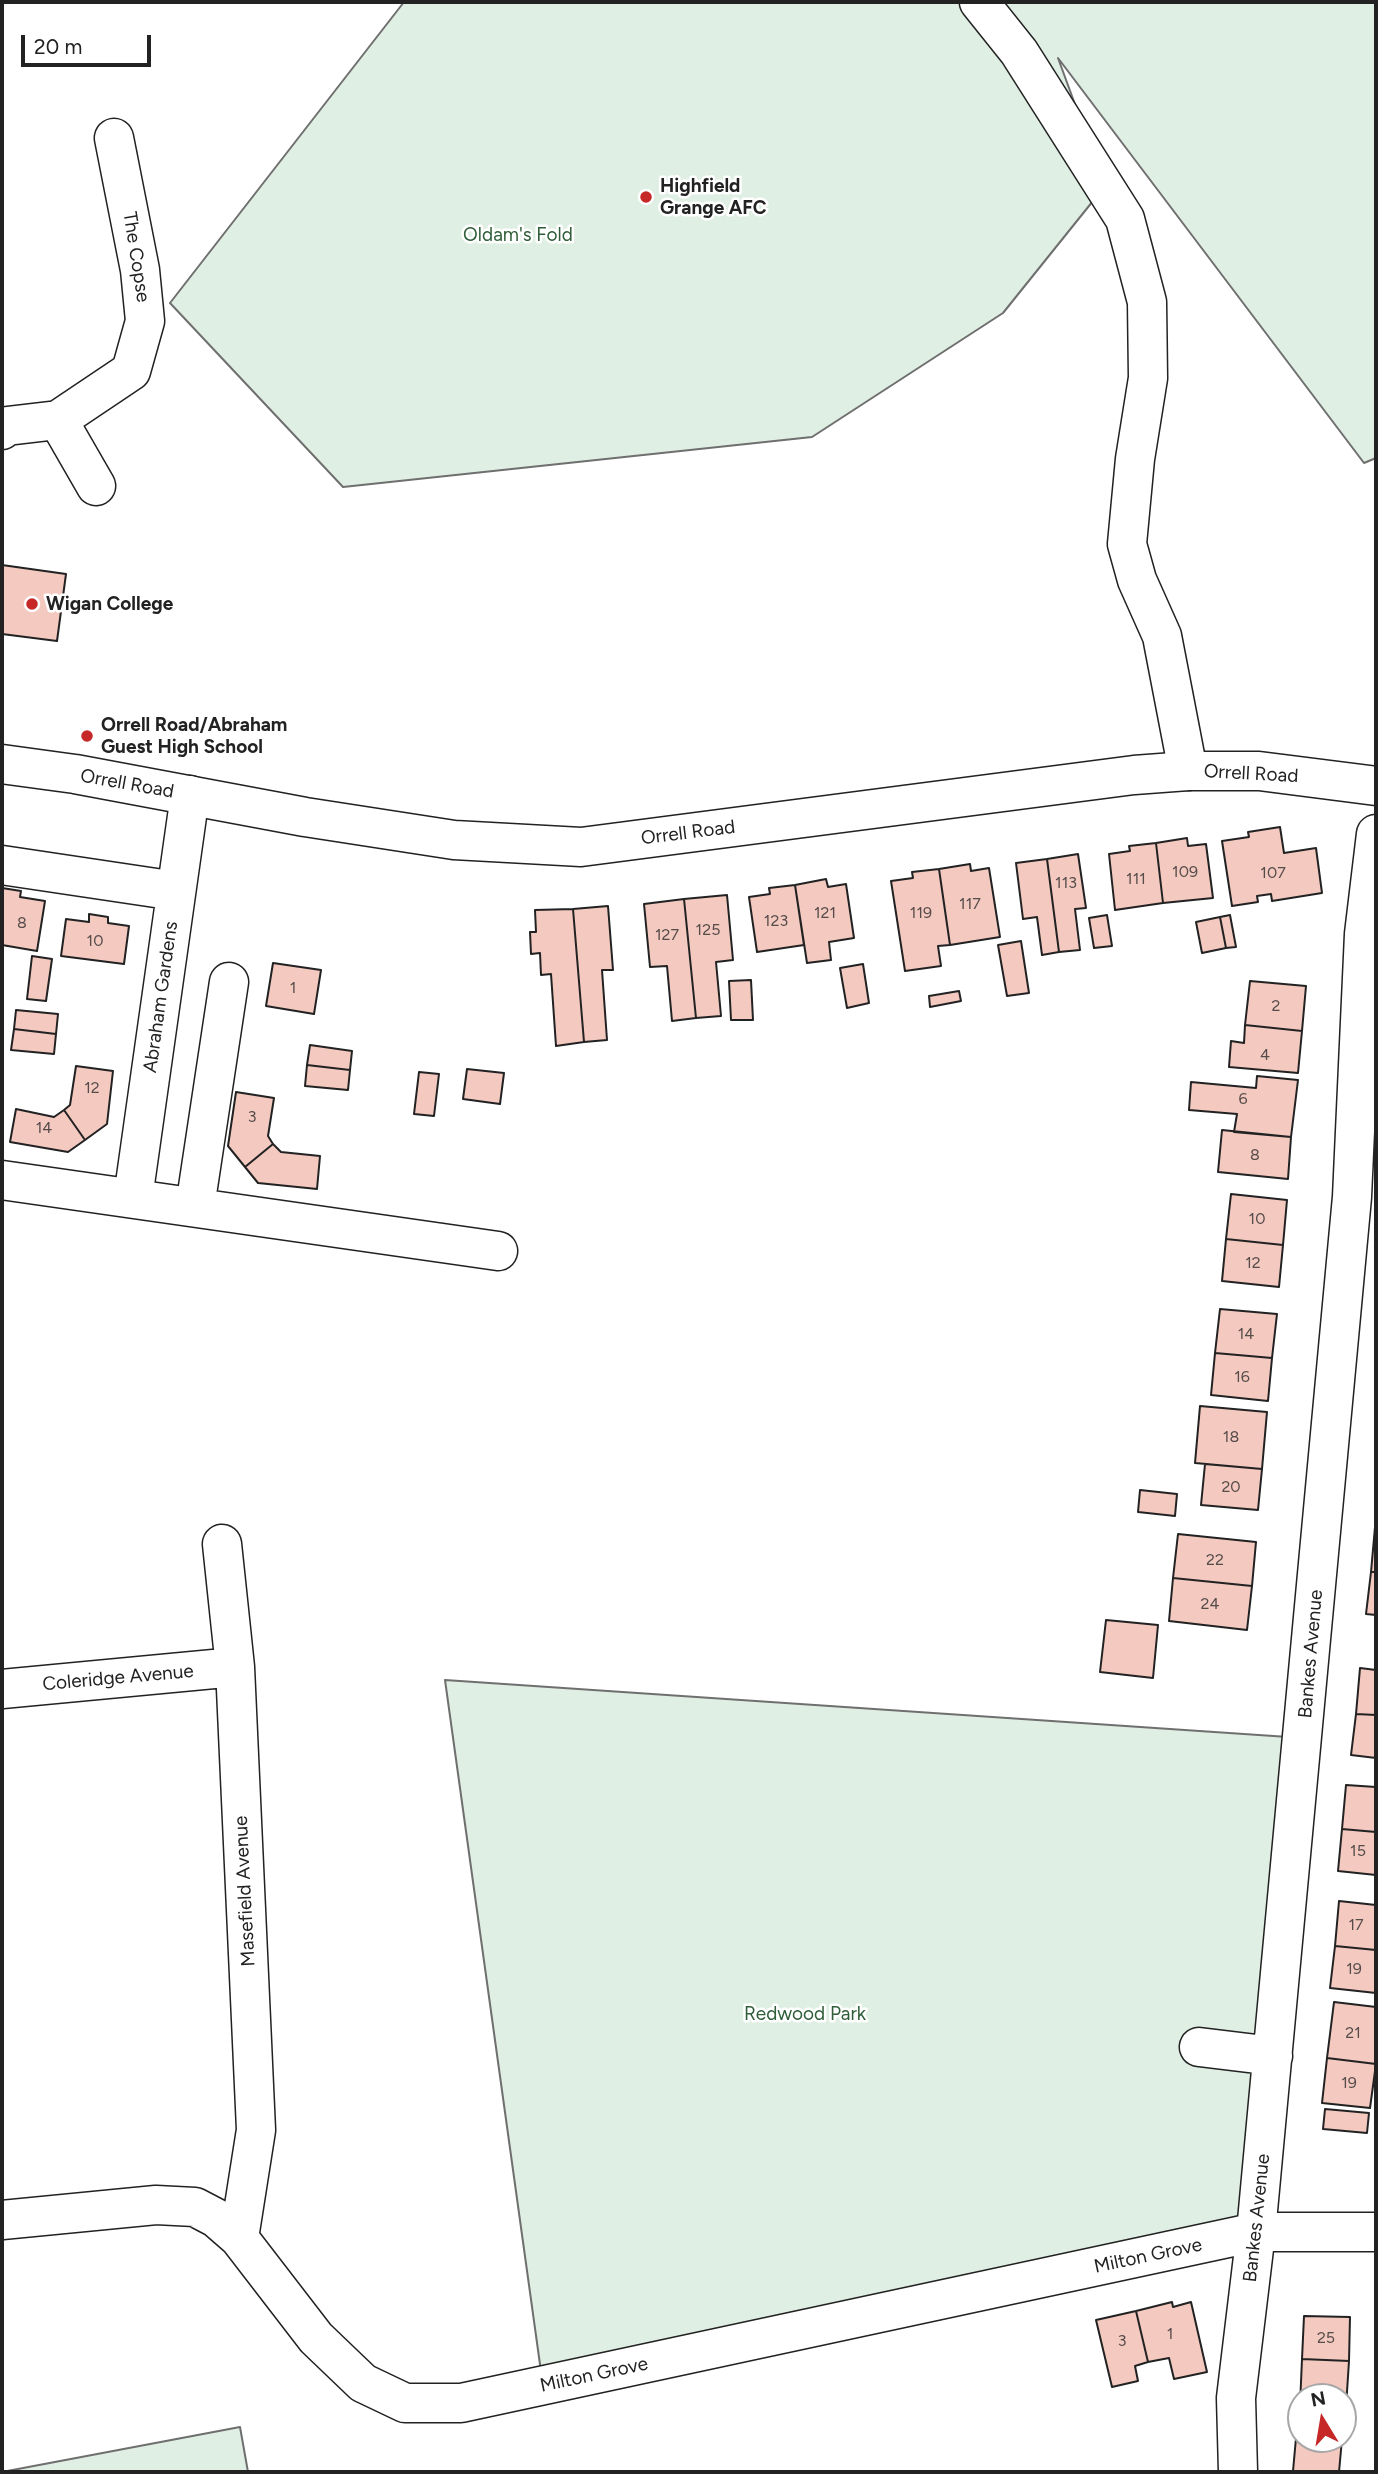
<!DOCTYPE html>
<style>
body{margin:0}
#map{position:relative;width:1378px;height:2474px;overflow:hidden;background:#fff;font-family:Figtree,sans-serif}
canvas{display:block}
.frame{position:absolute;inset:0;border:4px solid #222;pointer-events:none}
.north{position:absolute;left:1287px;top:2383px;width:70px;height:70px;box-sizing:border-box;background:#fff;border:2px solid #a7a7a7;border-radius:50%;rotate:349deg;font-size:19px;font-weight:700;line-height:28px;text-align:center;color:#222}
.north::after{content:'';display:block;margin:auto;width:24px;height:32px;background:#c62828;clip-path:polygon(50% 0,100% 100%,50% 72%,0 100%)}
.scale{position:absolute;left:21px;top:35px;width:130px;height:32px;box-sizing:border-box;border:4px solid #222;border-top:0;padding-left:9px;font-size:21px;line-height:24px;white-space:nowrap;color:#222;-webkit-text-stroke:5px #fff;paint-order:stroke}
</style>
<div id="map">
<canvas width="1378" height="2474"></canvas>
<div class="frame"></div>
<div class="north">N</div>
<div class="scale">20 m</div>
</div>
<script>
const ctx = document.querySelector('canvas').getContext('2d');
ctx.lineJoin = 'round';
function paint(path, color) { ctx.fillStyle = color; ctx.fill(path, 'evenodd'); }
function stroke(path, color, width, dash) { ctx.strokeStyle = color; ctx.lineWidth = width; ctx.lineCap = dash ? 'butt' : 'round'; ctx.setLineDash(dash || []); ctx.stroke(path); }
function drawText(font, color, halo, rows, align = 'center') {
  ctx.font = font + ' Figtree,sans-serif'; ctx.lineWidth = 5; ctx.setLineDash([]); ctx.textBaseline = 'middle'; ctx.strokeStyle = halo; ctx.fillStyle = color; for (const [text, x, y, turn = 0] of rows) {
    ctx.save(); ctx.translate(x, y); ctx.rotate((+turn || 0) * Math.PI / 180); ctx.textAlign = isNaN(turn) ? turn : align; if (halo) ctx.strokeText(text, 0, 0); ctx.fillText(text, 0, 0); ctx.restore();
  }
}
const green = new Path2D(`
 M 404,2 L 1376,2 L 1376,458 L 1364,463 L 1058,58 L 1105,186 L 1003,313 L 812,437 L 343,487 L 170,303 Z
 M 445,1680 L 1303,1738 L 1256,2232 L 543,2386 Z
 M 240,2427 L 248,2472 L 2,2472 Z`);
paint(green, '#e0efe3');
stroke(green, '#6f6f6f', 2);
const building = new Path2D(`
 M 2,565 L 66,574 L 57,641 L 2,634 Z
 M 1280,827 L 1284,853 L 1316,848 L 1322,893 L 1272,901 L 1271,894 L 1257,896 L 1258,902 L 1232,906 L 1222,841 L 1249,837 L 1248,832 Z
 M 1187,838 L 1188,846 L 1206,844 L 1213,898 L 1163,903 L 1156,843 Z
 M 1156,843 L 1163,903 L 1115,910 L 1109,854 L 1130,851 L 1129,846 Z
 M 1078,854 L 1086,908 L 1075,909 L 1080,950 L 1059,952 L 1047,859 Z
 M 1047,859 L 1059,952 L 1042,955 L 1037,917 L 1023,919 L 1016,863 Z
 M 970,864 L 971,871 L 989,868 L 1000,937 L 950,945 L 939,869 Z
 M 939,869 L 950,945 L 938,946 L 941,966 L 905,971 L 891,881 L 913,878 L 912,872 Z
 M 826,879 L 828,887 L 846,884 L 854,938 L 829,942 L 831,960 L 807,963 L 795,885 Z
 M 795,885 L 804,945 L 757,952 L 749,897 L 770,894 L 769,888 Z
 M 2,888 L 21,891 L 20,897 L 45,901 L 37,951 L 2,945 Z
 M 727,895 L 733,960 L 716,962 L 721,1016 L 696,1018 L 684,899 Z
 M 684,899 L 696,1018 L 672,1021 L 667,966 L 650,967 L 644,904 Z
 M 608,906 L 613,970 L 602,970 L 607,1040 L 584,1042 L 573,909 Z
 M 573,909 L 584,1042 L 556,1046 L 551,974 L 541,975 L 540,953 L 531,954 L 530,932 L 536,932 L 535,910 Z
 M 89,914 L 108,917 L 108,923 L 129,926 L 124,964 L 61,956 L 66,919 L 89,922 Z
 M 1107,915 L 1112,946 L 1094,948 L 1089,918 Z
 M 1230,915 L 1236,947 L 1226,948 L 1220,917 Z
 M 1220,917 L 1226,948 L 1202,953 L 1196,922 Z
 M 1021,941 L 1029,993 L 1007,996 L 998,945 Z
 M 32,956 L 52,959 L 46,1001 L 27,999 Z
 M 273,963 L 321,970 L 314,1014 L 266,1006 Z
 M 863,964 L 869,1003 L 847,1008 L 840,968 Z
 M 751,980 L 753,1020 L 731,1020 L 729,981 Z
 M 1250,981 L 1306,986 L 1302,1031 L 1245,1025 Z
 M 959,991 L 961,1001 L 930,1007 L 929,996 Z
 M 16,1010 L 58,1014 L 56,1034 L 14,1029 Z
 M 1245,1025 L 1302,1031 L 1298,1073 L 1229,1067 L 1231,1041 L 1244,1043 Z
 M 14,1029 L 56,1034 L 54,1054 L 11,1050 Z
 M 310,1045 L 352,1051 L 350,1070 L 307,1065 Z
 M 307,1065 L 350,1070 L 348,1090 L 305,1086 Z
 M 76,1066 L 113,1071 L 107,1124 L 85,1140 L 64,1110 L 70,1105 Z
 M 467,1069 L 504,1073 L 500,1104 L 463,1099 Z
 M 419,1072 L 439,1074 L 434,1116 L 414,1114 Z
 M 1257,1076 L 1298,1080 L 1291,1137 L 1234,1132 L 1237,1114 L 1189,1110 L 1191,1082 L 1256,1088 Z
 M 236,1092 L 274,1098 L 268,1136 L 273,1144 L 245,1167 L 228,1146 Z
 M 16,1109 L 54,1117 L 64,1110 L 85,1140 L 68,1152 L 10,1142 Z
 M 1222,1130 L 1291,1137 L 1288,1179 L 1218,1172 Z
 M 273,1144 L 281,1152 L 320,1156 L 317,1189 L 258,1183 L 245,1167 Z
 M 1231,1194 L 1287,1200 L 1283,1245 L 1226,1239 Z
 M 1226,1239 L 1283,1245 L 1279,1287 L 1222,1281 Z
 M 1220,1309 L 1277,1314 L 1272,1358 L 1215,1353 Z
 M 1215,1353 L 1272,1358 L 1268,1401 L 1211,1395 Z
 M 1200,1406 L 1267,1412 L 1262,1469 L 1195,1463 Z
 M 1205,1464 L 1262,1469 L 1258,1510 L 1201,1505 Z
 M 1140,1490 L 1177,1494 L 1175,1516 L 1138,1512 Z
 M 1375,1527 L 1376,1527 L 1376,1572 L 1371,1572 Z
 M 1178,1534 L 1256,1542 L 1252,1586 L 1173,1578 Z
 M 1371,1572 L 1376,1572 L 1376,1615 L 1366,1614 Z
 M 1173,1578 L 1252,1586 L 1247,1630 L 1169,1621 Z
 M 1106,1620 L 1158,1625 L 1153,1678 L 1100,1672 Z
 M 1360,1668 L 1376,1670 L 1376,1715 L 1356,1714 Z
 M 1356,1714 L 1376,1715 L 1376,1758 L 1351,1755 Z
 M 1346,1785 L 1376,1787 L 1376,1832 L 1342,1829 Z
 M 1342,1829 L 1376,1832 L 1376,1875 L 1338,1871 Z
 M 1339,1901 L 1376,1905 L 1376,1950 L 1335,1946 Z
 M 1335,1946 L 1376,1950 L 1376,1993 L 1330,1988 Z
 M 1334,2002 L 1376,2007 L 1376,2064 L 1327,2058 Z
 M 1327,2058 L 1376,2064 L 1370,2108 L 1322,2103 Z
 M 1325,2109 L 1369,2113 L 1367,2133 L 1323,2129 Z
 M 1172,2302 L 1173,2307 L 1191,2302 L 1207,2372 L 1174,2379 L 1169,2358 L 1148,2362 L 1136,2311 Z
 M 1136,2311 L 1148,2362 L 1135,2366 L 1138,2381 L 1112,2387 L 1096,2320 Z
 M 1304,2316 L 1350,2317 L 1349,2361 L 1302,2359 Z
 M 1302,2359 L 1349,2361 L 1346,2407 L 1343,2407 L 1343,2397 L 1301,2397 L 1300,2405 Z
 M 1297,2427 L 1301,2428 L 1301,2439 L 1342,2439 L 1339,2472 L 1293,2471 Z`);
paint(building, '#f3c9c0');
stroke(building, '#222', 2);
const minor = new Path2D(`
 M 979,2 L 1019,52 L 1125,219 L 1147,302 L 1148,378 L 1135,459 L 1127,544 L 1137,580 L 1162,636 L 1188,771
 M 58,420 L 96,486
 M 2,430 L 7,426 L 58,420 L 131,371 L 145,321 L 140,270 L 114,138
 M 2,865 L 176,891
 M 2,1180 L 498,1251
 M 133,1198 L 190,795
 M 195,1207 L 229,982
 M 222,1544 L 235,1667 L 256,2130 L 239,2238
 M 2,1689 L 235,1667
 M 1199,2047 L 1273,2056
 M 2,2220 L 156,2205 L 195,2207 L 216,2218 L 239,2238 L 316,2338 L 363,2383 L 405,2403 L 461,2403 L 1256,2232 L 1376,2232
 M 1238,2472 L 1236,2398 L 1256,2232 L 1352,1197 L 1364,934 L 1376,834`);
const highway = new Path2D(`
 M 2,764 L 75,774 L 305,817 L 454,840 L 581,847 L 1134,775 L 1188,771 L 1259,771 L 1376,786`);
stroke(minor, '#222', 41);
stroke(highway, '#222', 41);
stroke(minor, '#fff', 38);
stroke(highway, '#fff', 38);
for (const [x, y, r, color] of [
 [646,197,7,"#c62828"],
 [32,604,7,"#c62828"],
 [87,736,7,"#c62828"]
]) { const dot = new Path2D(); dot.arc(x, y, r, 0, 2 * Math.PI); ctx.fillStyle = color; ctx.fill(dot); stroke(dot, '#fff', 2.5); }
drawText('16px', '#564c4a', null, [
 ["109",1185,872],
 ["107",1273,873],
 ["111",1136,879],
 ["113",1066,883],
 ["117",970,904],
 ["121",825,913],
 ["119",921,913],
 ["123",776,921],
 ["8",22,923],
 ["125",708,930],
 ["127",667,935],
 ["10",95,941],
 ["1",293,988],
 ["2",1276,1006],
 ["4",1265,1055],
 ["12",92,1088],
 ["6",1243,1099],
 ["3",252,1117],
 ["14",44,1128],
 ["8",1255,1155],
 ["10",1257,1219],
 ["12",1253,1263],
 ["14",1246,1334],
 ["16",1242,1377],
 ["18",1231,1437],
 ["20",1231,1487],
 ["22",1215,1560],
 ["24",1210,1604],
 ["15",1358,1851],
 ["17",1356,1925],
 ["19",1354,1969],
 ["21",1353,2033],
 ["19",1349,2083],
 ["1",1170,2334],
 ["25",1326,2338],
 ["3",1122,2341]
]);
drawText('bold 19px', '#222', '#fff', [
 ["Highfield",660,186],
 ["Grange AFC",660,208],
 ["Wigan College",46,604],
 ["Orrell Road/Abraham",101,725],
 ["Guest High School",101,747]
], 'left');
drawText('19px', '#2f5e38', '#fff', [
 ["Oldam's Fold",518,235],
 ["Redwood Park",805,2014]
]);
drawText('19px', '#222', '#fff', [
 ["The Copse",136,257,81],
 ["Orrell Road",1251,774,3],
 ["Orrell Road",127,784,10],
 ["Orrell Road",688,833,-7],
 ["Abraham Gardens",161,997,-82],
 ["Bankes Avenue",1311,1654,-85],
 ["Coleridge Avenue",118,1678,-5],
 ["Masefield Avenue",245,1891,-93],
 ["Bankes Avenue",1257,2218,-84],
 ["Milton Grove",1148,2256,-12],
 ["Milton Grove",594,2375,-12]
]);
</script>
